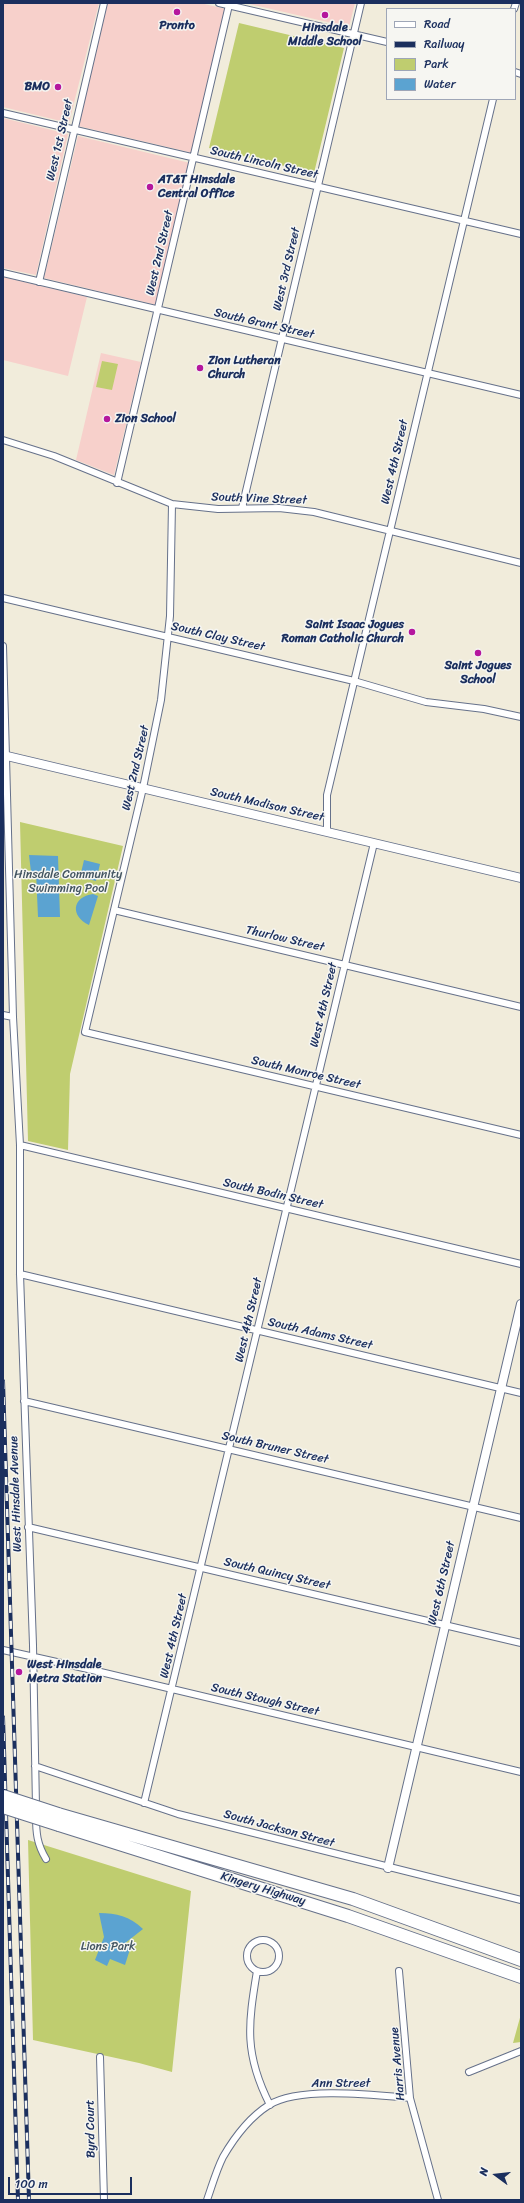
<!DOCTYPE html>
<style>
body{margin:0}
#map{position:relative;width:524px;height:2203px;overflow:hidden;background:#f1ecdb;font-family:Sriracha,sans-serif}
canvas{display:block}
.frame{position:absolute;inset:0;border:4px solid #1b2f5e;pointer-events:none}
.legend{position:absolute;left:386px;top:8px;width:130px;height:92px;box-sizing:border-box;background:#f6f6f2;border:1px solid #9ea6b7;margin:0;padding:5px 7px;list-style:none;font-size:12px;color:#1b2f5e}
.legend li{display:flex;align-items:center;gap:8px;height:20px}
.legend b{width:20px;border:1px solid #9ea6b7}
.north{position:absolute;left:476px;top:2155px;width:40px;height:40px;-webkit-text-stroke:3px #f6f6f2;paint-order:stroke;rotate:285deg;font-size:11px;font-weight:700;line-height:16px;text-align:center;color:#1b2f5e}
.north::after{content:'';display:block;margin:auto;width:14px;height:18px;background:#1b2f5e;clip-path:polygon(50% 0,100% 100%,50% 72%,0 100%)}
.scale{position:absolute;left:8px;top:2177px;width:124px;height:18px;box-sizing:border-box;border:2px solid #1b2f5e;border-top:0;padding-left:5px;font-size:12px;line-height:14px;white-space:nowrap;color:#1b2f5e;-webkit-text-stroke:3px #f6f6f2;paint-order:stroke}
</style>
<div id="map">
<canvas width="524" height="2203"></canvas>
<div class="frame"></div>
<ul class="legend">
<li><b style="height:5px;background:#fff"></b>Road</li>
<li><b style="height:5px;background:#1b2f5e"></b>Railway</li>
<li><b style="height:11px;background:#bfcd6f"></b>Park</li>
<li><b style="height:11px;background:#5ba3d1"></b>Water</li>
</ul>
<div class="north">N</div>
<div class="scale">100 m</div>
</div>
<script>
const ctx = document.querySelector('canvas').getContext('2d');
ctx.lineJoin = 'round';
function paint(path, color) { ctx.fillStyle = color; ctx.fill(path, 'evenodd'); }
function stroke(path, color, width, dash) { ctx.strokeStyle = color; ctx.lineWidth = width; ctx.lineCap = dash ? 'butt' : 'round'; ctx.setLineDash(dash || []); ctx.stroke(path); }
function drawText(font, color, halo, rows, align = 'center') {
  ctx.font = font + ' Sriracha,sans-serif'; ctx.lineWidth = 3; ctx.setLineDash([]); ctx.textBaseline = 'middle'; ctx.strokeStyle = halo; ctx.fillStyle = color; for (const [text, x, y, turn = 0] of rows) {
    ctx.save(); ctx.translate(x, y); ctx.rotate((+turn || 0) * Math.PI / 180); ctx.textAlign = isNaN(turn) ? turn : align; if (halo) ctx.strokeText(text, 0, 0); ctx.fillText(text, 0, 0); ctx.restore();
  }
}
paint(new Path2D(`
 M 3,3 L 99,3 L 69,123 L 3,107 Z
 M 107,3 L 200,3 L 226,9 L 193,153 L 78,126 Z
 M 245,3 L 355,3 L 349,27 Z
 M 3,118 L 68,134 L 36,275 L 3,268 Z
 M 78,136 L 190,163 L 157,305 L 44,278 Z
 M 3,277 L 87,297 L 68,376 L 3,360 Z
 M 101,353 L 141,362 L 114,475 L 76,460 Z`), '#f7d0cb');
paint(new Path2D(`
 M 239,23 L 344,48 L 314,173 L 209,148 Z
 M 102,361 L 118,364 L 112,390 L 96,387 Z
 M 20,822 L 123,846 L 70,1074 L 68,1150 L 28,1141 Z
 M 28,1840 L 191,1891 L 172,2072 L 139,2063 L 33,2040 Z
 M 521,2014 L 521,2042 L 513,2043 Z`), '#bfcd6f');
paint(new Path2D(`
 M 29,855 L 58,856 L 60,917 L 38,917 L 36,872 L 31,872 Z
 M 84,860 L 100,864 L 96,881 L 80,877 Z
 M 93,894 L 98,896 L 89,925 C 70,916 72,897 93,894 Z
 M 99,1913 C 117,1913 129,1916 143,1929 L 124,1944 L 131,1946 L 125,1965 L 110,1959 L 107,1966 L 95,1960 L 104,1937 Z`), '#5ba3d1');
const minor = new Path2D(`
 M 219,3 L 387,42
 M 514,9 L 516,3
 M 515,72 L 521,74
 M 3,113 L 521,234
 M 3,273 L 521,395
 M 39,282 L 104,3
 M 3,440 L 54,456 L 172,504 L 218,509 L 279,508 L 314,512 L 521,563
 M 117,483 L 229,5
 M 172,504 L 170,616 L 161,700 L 143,788 L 85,1032 L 521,1135
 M 242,508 L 361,3
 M 3,598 L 354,681 L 426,702 L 484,709 L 521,717
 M 3,646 L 13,1017 L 20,1145 L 20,1274 L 33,1645 L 36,1807
 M 327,832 L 327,795 L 493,99
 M 114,910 L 521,1007
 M 3,1015 L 13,1017
 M 20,1145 L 521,1264
 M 20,1274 L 521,1393
 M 24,1401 L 521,1518
 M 28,1527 L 521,1643
 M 3,1650 L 88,1669 L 521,1772
 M 35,1766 L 178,1814 L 521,1900
 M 144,1803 L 374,843
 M 36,1816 C 36,1833 37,1844 46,1859
 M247 1956a16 16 0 1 1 32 0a16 16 0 1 1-32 0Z
 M 257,1971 C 248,2025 244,2054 270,2105
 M 399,1971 L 410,2098 L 438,2200
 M 100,2057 L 104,2200
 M 469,2072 L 521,2051
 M 207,2200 C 212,2186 216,2171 223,2157 C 234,2138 250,2117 269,2105 C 299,2086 375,2095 410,2098`);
const tertiary = new Path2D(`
 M 7,756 L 521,878
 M 388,1868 L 521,1304`);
const motorway = new Path2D(`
 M 58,1814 L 353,1899 L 521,1960
 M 59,1825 L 348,1916 L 521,1977`);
stroke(minor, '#66718a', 8);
stroke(tertiary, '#66718a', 10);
stroke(motorway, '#66718a', 14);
stroke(minor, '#fff', 6);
stroke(tertiary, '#fff', 8);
stroke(motorway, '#fff', 12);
const rail = new Path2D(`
 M 3,1381 L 29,2200
 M 3,1717 L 18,2200`);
stroke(rail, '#1b2f5e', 4);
stroke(rail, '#f6f6f2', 2.5, [8]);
const motorwayBridge = new Path2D(`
 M 3,1796 L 58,1814
 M 3,1807 L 59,1825`);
stroke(motorwayBridge, '#66718a', 14, []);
stroke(motorwayBridge, '#fff', 12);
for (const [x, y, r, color] of [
 [177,12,4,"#b5179e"],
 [325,15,4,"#b5179e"],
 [58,87,4,"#b5179e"],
 [150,187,4,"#b5179e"],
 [200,368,4,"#b5179e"],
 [107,419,4,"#b5179e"],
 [412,632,4,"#b5179e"],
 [478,653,4,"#b5179e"],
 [19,1672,4,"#b5179e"]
]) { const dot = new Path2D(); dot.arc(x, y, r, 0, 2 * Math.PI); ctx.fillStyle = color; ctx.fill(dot); stroke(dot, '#f6f6f2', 1.5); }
drawText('bold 12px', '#1b2f5e', '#f6f6f2', [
 ["Pronto",177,26,"center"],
 ["Hinsdale",325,28,"center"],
 ["Middle School",325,42,"center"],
 ["BMO",50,87,"right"],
 ["AT&T Hinsdale",158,180],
 ["Central Office",158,194],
 ["Zion Lutheran",208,361],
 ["Church",208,375],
 ["Zion School",115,419],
 ["Saint Isaac Jogues",404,625,"right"],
 ["Roman Catholic Church",404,639,"right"],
 ["Saint Jogues",478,666,"center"],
 ["School",478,680,"center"],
 ["West Hinsdale",27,1665],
 ["Metra Station",27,1679]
], 'left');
drawText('12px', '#1b2f5e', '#f6f6f2', [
 ["West 1st Street",60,140,-77],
 ["South Lincoln Street",264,163,13],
 ["West 2nd Street",160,253,-77],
 ["West 3rd Street",287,269,-77],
 ["South Grant Street",264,324,13],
 ["West 4th Street",395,462,-77],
 ["South Vine Street",259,499,2],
 ["South Clay Street",218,637,13],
 ["West 2nd Street",136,768,-77],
 ["South Madison Street",267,805,13],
 ["Thurlow Street",285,939,13],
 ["West 4th Street",324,1005,-77],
 ["South Monroe Street",306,1073,13],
 ["South Bodin Street",273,1194,13],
 ["West 4th Street",249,1320,-77],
 ["South Adams Street",320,1334,13],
 ["South Bruner Street",275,1448,13],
 ["West Hinsdale Avenue",16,1494,-92],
 ["South Quincy Street",277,1574,13],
 ["West 6th Street",442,1583,-77],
 ["West 4th Street",174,1636,-77],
 ["South Stough Street",265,1700,13],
 ["South Jackson Street",279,1829,15],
 ["Kingery Highway",263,1889,17],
 ["Harris Avenue",398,2064,-95],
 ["Ann Street",341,2084],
 ["Byrd Court",91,2129,-91]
]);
drawText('12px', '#445662', '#f6f6f2', [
 ["Hinsdale Community",68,875],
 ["Swimming Pool",68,889],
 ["Lions Park",108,1947]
]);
</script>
